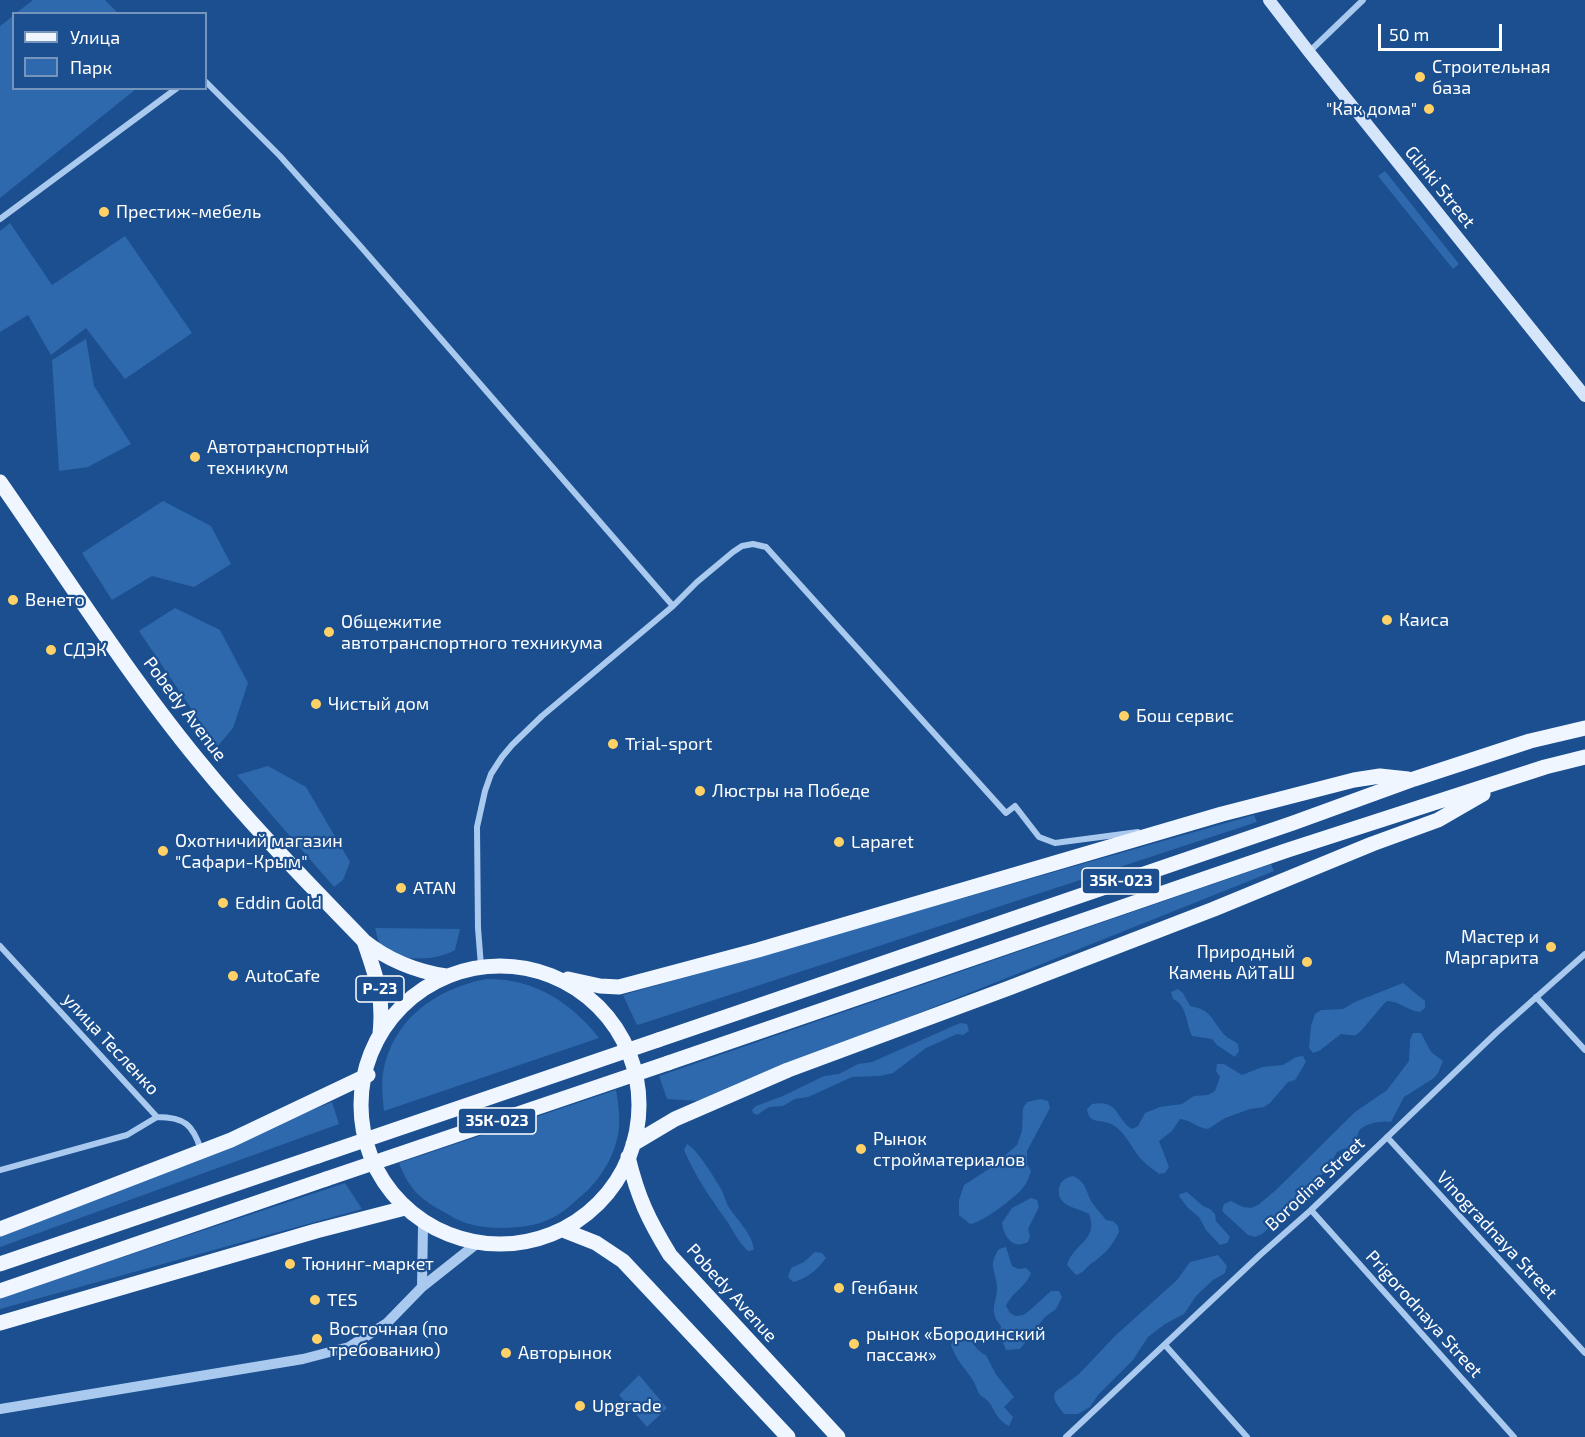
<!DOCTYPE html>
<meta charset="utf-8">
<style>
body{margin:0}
#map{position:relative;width:1585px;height:1437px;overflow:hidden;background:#1b4f8f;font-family:"Exo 2",sans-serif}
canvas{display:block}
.legend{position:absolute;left:12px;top:12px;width:195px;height:78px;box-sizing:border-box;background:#1b4f8f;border:2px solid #7695bc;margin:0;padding:8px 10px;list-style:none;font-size:18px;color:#fff}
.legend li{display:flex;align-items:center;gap:12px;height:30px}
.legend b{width:30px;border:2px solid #7695bc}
.scale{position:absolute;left:1378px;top:24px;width:124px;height:27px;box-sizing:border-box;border:3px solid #fff;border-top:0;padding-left:8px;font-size:18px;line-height:21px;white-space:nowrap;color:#fff;-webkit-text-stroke:4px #1b4f8f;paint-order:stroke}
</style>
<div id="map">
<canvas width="1585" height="1437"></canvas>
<ul class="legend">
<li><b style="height:8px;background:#f0f6ff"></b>Улица</li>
<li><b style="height:16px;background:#2e69ad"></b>Парк</li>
</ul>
<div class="scale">50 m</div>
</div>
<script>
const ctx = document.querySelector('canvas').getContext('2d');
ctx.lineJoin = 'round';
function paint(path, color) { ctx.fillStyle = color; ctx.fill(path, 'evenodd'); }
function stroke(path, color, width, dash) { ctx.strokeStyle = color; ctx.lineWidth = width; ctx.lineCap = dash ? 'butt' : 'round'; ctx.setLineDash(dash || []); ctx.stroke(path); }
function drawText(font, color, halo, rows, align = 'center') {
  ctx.font = font + ' "Exo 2",sans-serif'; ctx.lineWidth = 4.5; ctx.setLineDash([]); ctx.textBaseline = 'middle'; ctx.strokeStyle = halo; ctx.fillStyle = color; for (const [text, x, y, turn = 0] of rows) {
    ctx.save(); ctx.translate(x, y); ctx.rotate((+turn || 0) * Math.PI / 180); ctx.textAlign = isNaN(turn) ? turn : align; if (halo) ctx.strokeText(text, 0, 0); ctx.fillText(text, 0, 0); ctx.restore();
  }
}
paint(new Path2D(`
 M 33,0 L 105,0 L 118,13 L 16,13 Z
 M 13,16 L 14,88 L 136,89 L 0,198 L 0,26 Z
 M 1385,171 L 1459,264 L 1453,269 L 1378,176 Z
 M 10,223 L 52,285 L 125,236 L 192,333 L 125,379 L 86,328 L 51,355 L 28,315 L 0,332 L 0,231 Z
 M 86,339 L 94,386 L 131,444 L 88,467 L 59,471 L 52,360 Z
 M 163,501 L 211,526 L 231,564 L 194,587 L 152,576 L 112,600 L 82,553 Z
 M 175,608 L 220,630 L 248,683 L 233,728 L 217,747 L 139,631 Z
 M 268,766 L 306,787 L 350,862 L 343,880 L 334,887 L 237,775 Z
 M 1254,815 L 1257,822 L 644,1023 L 637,1025 L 623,995 Z
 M 1271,864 L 1274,871 L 699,1101 L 667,1099 L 659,1076 Z
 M 375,928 L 460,929 L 455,950 C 436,961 399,963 382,946 C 377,942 377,934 375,928 Z
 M 486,979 C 533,978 571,1002 599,1038 L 384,1111 C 383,1099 381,1085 383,1073 C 392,1020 435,989 486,979 Z
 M 1403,983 L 1425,1001 L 1425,1008 L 1420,1012 C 1408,1011 1399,1001 1387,1001 C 1380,1007 1361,1033 1356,1035 C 1352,1036 1345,1034 1341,1034 L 1319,1051 L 1313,1053 L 1309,1048 L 1311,1026 L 1315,1014 L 1321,1010 L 1343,1009 L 1355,1002 Z
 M 1178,989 L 1183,993 L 1190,1006 C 1211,1010 1210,1017 1222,1032 C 1226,1038 1233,1040 1238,1044 L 1239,1051 L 1235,1057 L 1217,1045 L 1212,1039 L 1192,1036 C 1186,1023 1187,1005 1173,999 L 1171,992 Z
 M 960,1023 L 967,1024 L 969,1031 L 963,1035 L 957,1034 L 926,1048 L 893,1073 L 880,1076 L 852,1077 L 808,1097 L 795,1099 L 783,1106 L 769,1107 L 757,1115 L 753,1113 L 752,1110 L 756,1106 L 783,1096 L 824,1076 L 839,1074 L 858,1064 L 872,1062 Z
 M 1413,1033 L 1421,1033 L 1431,1052 L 1443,1061 L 1438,1073 L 1434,1078 L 1404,1097 L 1391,1122 C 1383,1120 1364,1123 1359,1131 C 1357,1135 1357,1141 1355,1146 L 1343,1149 L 1337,1152 L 1327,1170 L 1285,1209 L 1272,1225 L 1262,1234 L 1255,1237 L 1248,1235 L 1222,1211 L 1224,1204 L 1231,1201 L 1243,1207 L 1251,1208 L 1258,1205 L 1276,1190 L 1355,1112 L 1387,1090 L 1409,1061 L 1410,1040 Z
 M 1303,1056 L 1306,1062 L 1295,1080 L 1288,1082 L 1270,1103 L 1264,1107 L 1250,1109 L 1225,1118 L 1208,1129 C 1197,1128 1191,1120 1180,1119 L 1172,1131 L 1159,1141 L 1169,1167 L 1165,1173 L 1159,1174 C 1153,1169 1145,1164 1140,1158 C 1131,1147 1125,1132 1113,1125 C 1102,1118 1089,1126 1087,1109 L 1092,1104 C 1119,1099 1115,1118 1132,1129 L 1138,1126 L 1145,1113 L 1160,1107 L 1182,1104 L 1194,1096 L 1208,1095 L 1215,1091 L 1220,1077 L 1216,1071 L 1217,1064 L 1224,1064 L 1242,1075 L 1262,1067 L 1283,1065 L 1296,1057 Z
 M 616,1090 C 618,1102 620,1114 619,1127 C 617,1151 604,1174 587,1191 C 575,1201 565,1212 550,1219 C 528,1230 483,1231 461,1221 C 455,1219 450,1215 444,1212 C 420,1199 409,1189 399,1163 Z
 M 1041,1099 L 1048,1101 L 1050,1108 L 1027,1151 L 1027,1164 L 1031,1171 C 1029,1177 1027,1183 1023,1188 C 1014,1198 982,1223 970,1224 L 959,1215 L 959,1200 L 964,1185 L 989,1169 L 1017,1145 L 1022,1131 L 1023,1108 L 1027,1102 Z
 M 332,1102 L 339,1124 L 0,1247 L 0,1237 Z
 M 687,1144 C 697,1149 714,1177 721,1189 C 724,1194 725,1200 728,1206 C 737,1220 752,1233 754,1250 L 748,1251 C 738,1242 733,1230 726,1220 C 711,1199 694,1174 684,1150 Z
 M 1073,1176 C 1088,1183 1085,1192 1093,1204 C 1097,1209 1102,1215 1106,1220 L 1113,1221 L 1118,1226 L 1119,1232 C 1112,1246 1105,1254 1092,1263 C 1086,1267 1084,1273 1076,1275 L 1067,1265 C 1073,1244 1099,1240 1089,1214 C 1077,1207 1056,1207 1059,1188 C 1061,1180 1066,1178 1073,1176 Z
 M 345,1183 L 362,1209 L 0,1309 L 0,1298 Z
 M 1187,1192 L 1203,1206 L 1210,1209 L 1215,1214 L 1216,1221 L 1230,1237 L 1227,1243 L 1220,1245 L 1206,1230 L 1199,1217 L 1188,1208 L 1179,1196 L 1180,1194 Z
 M 1031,1198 L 1037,1200 L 1039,1207 L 1028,1229 L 1030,1236 L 1028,1242 C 1013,1250 1004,1237 1002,1223 L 1012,1208 Z
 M 1006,1247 L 1012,1266 L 1019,1269 L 1026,1268 L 1031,1273 C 1026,1287 1011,1293 1006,1306 L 1010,1313 L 1016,1316 L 1023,1315 L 1029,1311 L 1051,1291 L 1059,1291 L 1062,1297 L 1056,1309 L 1045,1317 L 1020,1349 L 1006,1350 L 1000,1336 L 1001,1326 C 987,1310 998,1302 997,1285 C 995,1269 988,1265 999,1249 Z
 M 815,1252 L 822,1253 L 826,1258 C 818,1269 807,1279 793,1282 L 788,1277 L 791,1268 L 804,1262 Z
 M 1218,1255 L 1227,1266 L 1225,1273 L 1213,1280 L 1196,1296 L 1184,1314 L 1165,1324 L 1148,1337 L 1133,1360 L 1098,1395 L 1090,1407 L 1078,1414 L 1064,1414 L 1056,1403 L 1054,1398 L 1055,1392 L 1079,1374 L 1115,1336 L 1177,1280 L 1190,1262 Z
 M 960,1334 C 972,1337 975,1351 986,1355 L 995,1373 L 1014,1397 L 1004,1407 L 1013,1417 L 1009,1426 C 999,1421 996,1414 991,1405 C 988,1400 984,1398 980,1395 C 977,1391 976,1386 974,1382 C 966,1369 955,1359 951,1345 L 954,1338 Z
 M 639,1375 L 667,1408 L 647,1427 L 619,1395 Z`), '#2e69ad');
stroke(new Path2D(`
 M 1309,52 L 1363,0
 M 206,82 L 280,156 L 362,248 L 673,606
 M 0,219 L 177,88
 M 0,946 L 157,1117 C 185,1117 193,1125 201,1150
 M 481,966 L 478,928 L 477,827 L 485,791 L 491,774 L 502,757 L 512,745 L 542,716 L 673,606 L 697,582 L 733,552 L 742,546 L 753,544 L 766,547 L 1006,813 L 1015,806 L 1039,837 L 1055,843 L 1138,832
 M 1536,997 L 1585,1050
 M 1387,1137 L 1585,1353
 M 0,1170 L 127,1135 L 157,1117
 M 1311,1210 L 1514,1437
 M 1165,1345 L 1247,1437
 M 1066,1437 L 1260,1255 L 1311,1210 L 1496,1033 L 1585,954`), '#a9c9ee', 6);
stroke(new Path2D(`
 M 422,1287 L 423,1226
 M 0,1409 L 303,1359 L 349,1347 L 387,1323 L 422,1287 L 475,1245`), '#a9c9ee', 10);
stroke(new Path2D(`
 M 1269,0 L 1309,52 L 1585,396`), '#d6e6fa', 12);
stroke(new Path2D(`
 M 0,482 C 65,575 126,672 198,760 C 249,823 307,882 364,941 C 389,961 415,971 446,976
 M 364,941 C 376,976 384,996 380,1034
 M361 1105a139 139 0 1 1 278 0a139 139 0 1 1-278 0Z
 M 568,979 L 600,986 L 619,987 L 758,950 L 1222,814 L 1354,780 L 1380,776 L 1408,779
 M 658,1040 L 1293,823 L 1414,779 L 1530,741 L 1585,728
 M 668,1063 L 1288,850 L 1545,767 L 1585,757
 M 633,1144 L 675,1119 L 788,1070 L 1009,988 L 1214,909 L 1372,844 L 1438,820 L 1483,794
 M 628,1157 C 638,1198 648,1219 670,1255 L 838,1437
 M 0,1229 L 231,1140 L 368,1075
 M 563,1230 L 596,1243 L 623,1261 L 788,1437
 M 0,1264 L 318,1156
 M 0,1291 L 326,1179
 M 0,1323 L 316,1231 L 405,1208`), '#f0f6ff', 15);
stroke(new Path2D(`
 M 318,1156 L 658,1040
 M 326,1179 L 668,1063`), '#f0f6ff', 15);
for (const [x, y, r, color] of [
 [1420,77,6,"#ffd166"],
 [1429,109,6,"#ffd166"],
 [104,212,6,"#ffd166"],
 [195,457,6,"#ffd166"],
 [13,600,6,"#ffd166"],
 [1387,620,6,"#ffd166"],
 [329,632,6,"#ffd166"],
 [51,650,6,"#ffd166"],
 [316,704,6,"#ffd166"],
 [1124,716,6,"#ffd166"],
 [613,744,6,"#ffd166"],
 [700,791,6,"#ffd166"],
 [839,842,6,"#ffd166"],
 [163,851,6,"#ffd166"],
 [401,888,6,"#ffd166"],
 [223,903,6,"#ffd166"],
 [1551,947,6,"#ffd166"],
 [1307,962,6,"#ffd166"],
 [233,976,6,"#ffd166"],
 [861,1149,6,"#ffd166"],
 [290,1264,6,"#ffd166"],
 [839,1288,6,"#ffd166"],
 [315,1300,6,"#ffd166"],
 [317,1339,6,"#ffd166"],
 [854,1344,6,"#ffd166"],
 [506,1353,6,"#ffd166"],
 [580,1406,6,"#ffd166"]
]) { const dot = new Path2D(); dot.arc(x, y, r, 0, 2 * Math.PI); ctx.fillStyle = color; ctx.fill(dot); stroke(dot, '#1b4f8f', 2); }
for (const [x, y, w] of [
 [1121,881,78],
 [380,989,48],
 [497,1121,78]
]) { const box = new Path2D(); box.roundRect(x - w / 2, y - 13, w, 26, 4.5); ctx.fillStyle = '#1b4f8f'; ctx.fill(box); stroke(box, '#fff', 1.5); }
drawText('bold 16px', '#fff', null, [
 ["35К-023",1121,881],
 ["Р-23",380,989],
 ["35К-023",497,1121]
]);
drawText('18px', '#fff', '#1b4f8f', [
 ["Строительная",1432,67],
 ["база",1432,88],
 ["\"Как дома\"",1417,109,"right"],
 ["Престиж-мебель",116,212],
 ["Автотранспортный",207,447],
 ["техникум",207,468],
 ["Венето",25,600],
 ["Каиса",1399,620],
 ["Общежитие",341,622],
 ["автотранспортного техникума",341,643],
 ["СДЭК",63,650],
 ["Чистый дом",328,704],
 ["Бош сервис",1136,716],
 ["Trial-sport",625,744],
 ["Люстры на Победе",712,791],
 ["Охотничий магазин",175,841],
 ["\"Сафари-Крым\"",175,862],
 ["Laparet",851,842],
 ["ATAN",413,888],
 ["Eddin Gold",235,903],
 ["Мастер и",1539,937,"right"],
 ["Маргарита",1539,958,"right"],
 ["Природный",1295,952,"right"],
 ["Камень АйТаШ",1295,973,"right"],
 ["AutoCafe",245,976],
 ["Рынок",873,1139],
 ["стройматериалов",873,1160],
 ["Тюнинг-маркет",302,1264],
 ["Генбанк",851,1288],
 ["TES",327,1300],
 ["Восточная (по",329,1329],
 ["требованию)",329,1350],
 ["рынок «Бородинский",866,1334],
 ["пассаж»",866,1355],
 ["Авторынок",518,1353],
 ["Upgrade",592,1406]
], 'left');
drawText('18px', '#fff', '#1b4f8f', [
 ["Glinki Street",1440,187,51],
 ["Pobedy Avenue",185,709,53],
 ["улица Тесленко",111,1044,47],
 ["Borodina Street",1315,1184,-43],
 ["Vinogradnaya Street",1497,1235,47],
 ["Pobedy Avenue",732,1293,48],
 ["Prigorodnaya Street",1424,1314,48]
]);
</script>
